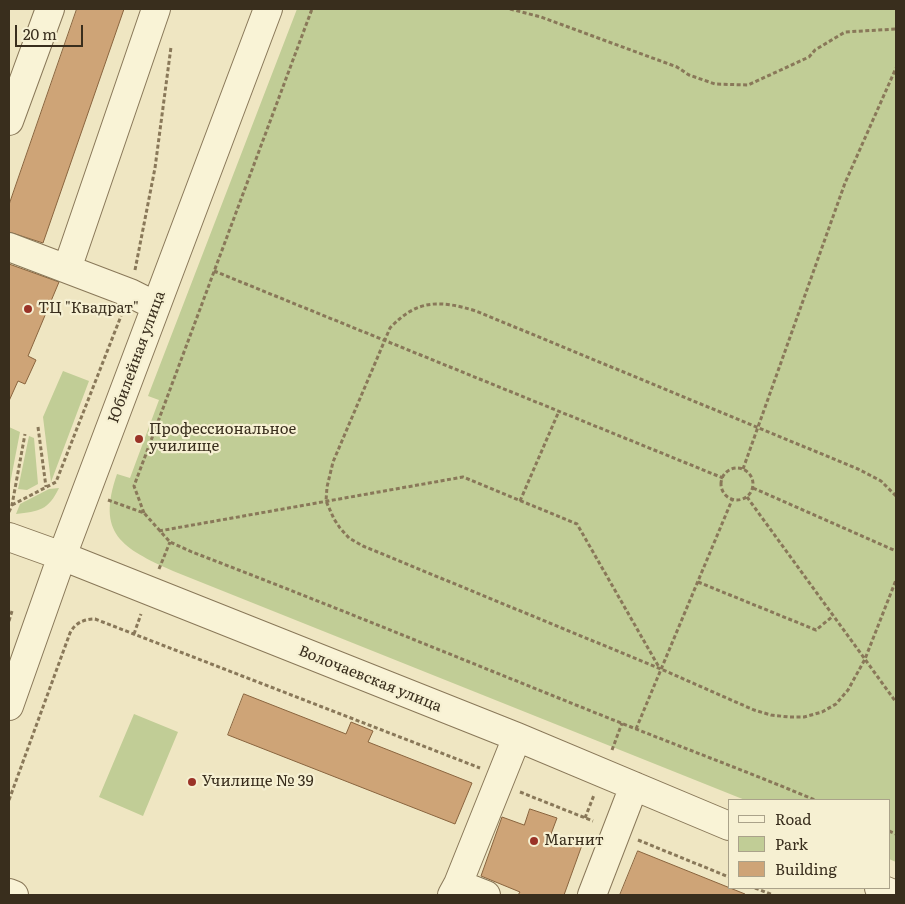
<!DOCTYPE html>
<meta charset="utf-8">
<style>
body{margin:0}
#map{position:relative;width:905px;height:904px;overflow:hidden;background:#efe6c2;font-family:Literata,serif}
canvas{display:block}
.frame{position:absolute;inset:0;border:10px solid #392e1d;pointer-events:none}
.legend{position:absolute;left:728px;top:799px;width:162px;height:90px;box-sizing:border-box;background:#f6f0d2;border:1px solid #aaa28a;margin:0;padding:6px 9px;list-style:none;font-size:15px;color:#392e1d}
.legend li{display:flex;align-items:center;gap:10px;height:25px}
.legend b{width:25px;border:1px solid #aaa28a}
.scale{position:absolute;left:15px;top:25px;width:68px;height:22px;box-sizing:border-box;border:2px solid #392e1d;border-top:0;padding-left:6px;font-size:15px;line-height:18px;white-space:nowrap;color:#392e1d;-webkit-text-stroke:4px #f6f0d2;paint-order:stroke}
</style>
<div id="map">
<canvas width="905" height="904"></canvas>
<div class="frame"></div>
<ul class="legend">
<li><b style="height:6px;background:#f9f3d6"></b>Road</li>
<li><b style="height:14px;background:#c1cd96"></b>Park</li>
<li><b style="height:14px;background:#cea477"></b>Building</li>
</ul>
<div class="scale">20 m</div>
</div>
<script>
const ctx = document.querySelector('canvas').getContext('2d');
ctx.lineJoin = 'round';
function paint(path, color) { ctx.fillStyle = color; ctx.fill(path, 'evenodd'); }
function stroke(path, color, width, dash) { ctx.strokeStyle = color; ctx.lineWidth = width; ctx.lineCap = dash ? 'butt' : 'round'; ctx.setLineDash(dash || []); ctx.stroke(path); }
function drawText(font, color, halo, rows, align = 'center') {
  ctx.font = font + ' Literata,serif'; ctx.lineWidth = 4.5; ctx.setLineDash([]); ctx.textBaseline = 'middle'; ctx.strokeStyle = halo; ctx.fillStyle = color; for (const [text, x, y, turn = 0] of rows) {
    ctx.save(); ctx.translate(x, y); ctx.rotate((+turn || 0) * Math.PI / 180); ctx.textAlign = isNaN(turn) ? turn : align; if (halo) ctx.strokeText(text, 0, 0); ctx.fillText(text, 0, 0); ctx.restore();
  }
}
paint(new Path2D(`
 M 297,9 L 896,9 L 896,862 L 889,859 L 889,800 L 745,800 L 173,571 C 122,548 96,534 117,474 L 130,478 L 159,400 L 148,396 Z
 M 63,371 L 89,381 L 51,482 L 43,417 Z
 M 9,427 L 20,432 L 9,489 Z
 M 29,436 L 34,438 L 38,484 L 27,490 L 18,489 Z
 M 59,488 C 48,511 39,511 16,514 L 20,504 L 49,489 Z
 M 134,714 L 178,732 L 143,816 L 99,797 Z`), '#c1cd96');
const building = new Path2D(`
 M 77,9 L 124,9 L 43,243 L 9,232 L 9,205 Z
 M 9,264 L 59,282 L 28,356 L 36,360 L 25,384 L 18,381 L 9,401 Z
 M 244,694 L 346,734 L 351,722 L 373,731 L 368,742 L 472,783 L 455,824 L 228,735 Z
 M 530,809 L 557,818 L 551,834 L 582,845 L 564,895 L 518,895 L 520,892 L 481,876 L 502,817 L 524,825 Z
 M 638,851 L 745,894 L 745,895 L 620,895 Z`);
paint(building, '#cea477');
stroke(building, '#89643e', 1);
const minor = new Path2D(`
 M 9,121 L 50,9
 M 9,247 L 67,269
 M 156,306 L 130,293 L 67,269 L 156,9
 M 9,537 L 62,556 L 517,737 L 729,826
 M 9,706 L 62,556 L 268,9
 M 458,884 L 486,895
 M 879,888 L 896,895
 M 9,893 L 14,895
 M 452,895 L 458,884 L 517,737
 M 592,895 L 634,786`);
stroke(minor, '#897859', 30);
stroke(new Path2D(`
 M 510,9 L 541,17 L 677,67 L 689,75 L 715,84 L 748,85 L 809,57 L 815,50 L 845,32 L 896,29
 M 135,270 L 155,168 L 171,47
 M 214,271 L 723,478
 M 38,427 L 46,487
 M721 484a16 16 0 1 1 32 0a16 16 0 1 1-32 0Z
 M 743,469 L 845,183 L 896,68
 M 753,488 L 896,551
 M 896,496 L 881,481 L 858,469 L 476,311 C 440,300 417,299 390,328 L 333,462 L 327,487 L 326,501 L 334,519 L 340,528 L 349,538 L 363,546 L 661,669 L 754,710 L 771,715 L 789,717 L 804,717 L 822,712 L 836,704 L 848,690 L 865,659 L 896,580
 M 747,497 L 896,702
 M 108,500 L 144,513 L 170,542 L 192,552 C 336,607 478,666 621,723 C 686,749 751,773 815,800
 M 520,501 L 559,411
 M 12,505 L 56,482 L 121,316
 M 9,512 L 12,505 L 25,434
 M 144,513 L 134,486 L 312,9
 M 159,531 L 463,477 L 577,524 L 660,669
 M 159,569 L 170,542
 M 698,582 L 816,630 L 833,616
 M 9,621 L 12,611
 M 134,634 L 141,614
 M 636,729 L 732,500
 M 612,750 L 622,723
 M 520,792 L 593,821
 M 9,800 L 70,633 C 75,623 84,619 95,619 L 480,768
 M 585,818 L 594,795
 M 889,831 L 896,834
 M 638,840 L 729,877
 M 755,888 L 773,895`), '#897859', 3, [4, 2.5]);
stroke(minor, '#f9f3d6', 28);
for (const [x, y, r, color] of [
 [28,309,5,"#9a3327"],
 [139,439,5,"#9a3327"],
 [192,782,5,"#9a3327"],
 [534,841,5,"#9a3327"]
]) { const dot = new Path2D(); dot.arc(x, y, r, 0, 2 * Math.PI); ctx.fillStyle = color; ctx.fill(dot); stroke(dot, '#f6f0d2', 2); }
drawText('15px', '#392e1d', '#f6f0d2', [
 ["ТЦ \"Квадрат\"",38,309],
 ["Профессиональное",149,430],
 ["училище",149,447],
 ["Училище № 39",202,782],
 ["Магнит",544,841]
], 'left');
drawText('15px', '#392e1d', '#f6f0d2', [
 ["Юбилейная улица",137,357,-70],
 ["Волочаевская улица",370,679,22]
]);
</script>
